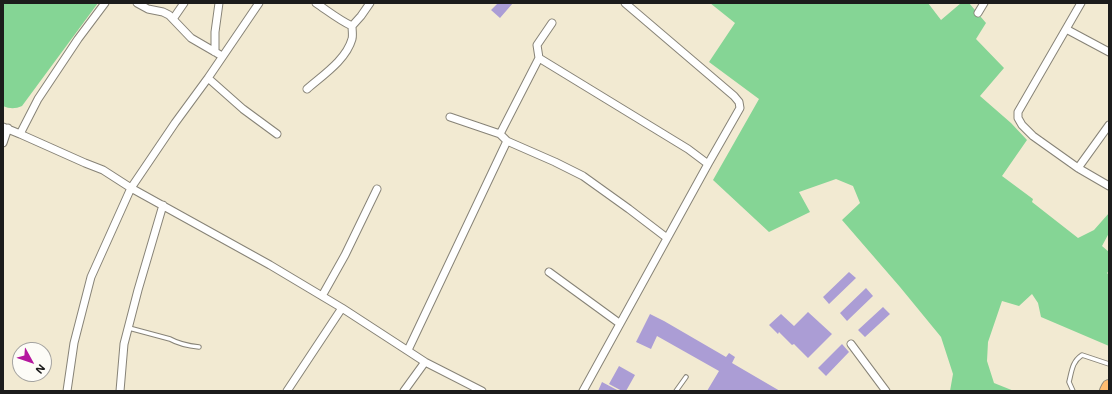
<!DOCTYPE html>
<style>
body{margin:0}
#map{position:relative;width:1112px;height:394px;overflow:hidden;background:#f2ead2;font-family:Mali,sans-serif}
canvas{display:block}
.frame{position:absolute;inset:0;border:4px solid #1c1c1c;pointer-events:none}
.north{position:absolute;left:12px;top:342px;width:40px;height:40px;box-sizing:border-box;background:#fdfcf7;border:1px solid #a3a29f;border-radius:50%;rotate:130deg;font-size:11px;font-weight:700;line-height:16px;text-align:center;color:#1c1c1c}
.north::after{content:'';display:block;margin:auto;width:14px;height:18px;background:#b5179e;clip-path:polygon(50% 0,100% 100%,50% 72%,0 100%)}
</style>
<div id="map">
<canvas width="1112" height="394"></canvas>
<div class="frame"></div>
<div class="north">N</div>
</div>
<script>
const ctx = document.querySelector('canvas').getContext('2d');
ctx.lineJoin = 'round';
function paint(path, color) { ctx.fillStyle = color; ctx.fill(path, 'evenodd'); }
function stroke(path, color, width, dash) { ctx.strokeStyle = color; ctx.lineWidth = width; ctx.lineCap = dash ? 'butt' : 'round'; ctx.setLineDash(dash || []); ctx.stroke(path); }
paint(new Path2D(`
 M 3,3 L 98,3 L 22,106 C 15,109 10,109 3,106 Z
 M 710,3 L 928,3 L 941,20 L 961,3 L 969,3 L 986,23 L 976,39 L 1004,68 L 980,96 L 1011,123 L 1027,140 L 1002,176 L 1033,199 L 1032,202 L 1078,238 L 1094,230 L 1109,213 L 1109,233 L 1102,246 L 1109,252 L 1109,271 L 1107,273 L 1109,275 L 1109,346 L 1041,317 L 1038,303 L 1032,294 L 1019,306 L 1002,301 L 988,342 L 987,361 L 994,383 L 1014,391 L 950,391 L 953,374 L 941,337 L 900,287 L 842,220 L 860,203 L 853,186 L 836,179 L 799,192 L 810,212 L 769,232 L 713,180 L 759,99 L 709,62 L 735,23 Z`), '#85d595');
paint(new Path2D(`
 M 498,3 L 513,3 L 500,18 L 491,10 Z
 M 849,272 L 856,278 L 829,304 L 823,297 Z
 M 866,288 L 873,296 L 847,321 L 840,313 Z
 M 883,307 L 890,314 L 865,337 L 858,330 Z
 M 808,312 L 832,334 L 808,358 L 794,344 L 792,345 L 779,332 L 778,334 L 769,325 L 781,314 L 794,326 Z
 M 650,314 L 664,321 L 726,357 L 729,353 L 735,357 L 732,363 L 780,391 L 707,391 L 719,371 L 657,336 L 651,349 L 636,342 Z
 M 842,344 L 849,352 L 826,376 L 818,368 Z
 M 619,366 L 635,375 L 626,391 L 622,391 L 609,384 Z
 M 602,382 L 619,391 L 598,391 Z`), '#ab9dd5');
const lane = new Path2D(`
 M 129,328 L 170,339 C 179,344 189,346 199,347
 M 676,391 L 686,377
 M 1073,391 L 1069,382 C 1072,370 1072,362 1082,355 L 1109,364`);
const street = new Path2D(`
 M 105,3 L 78,39 L 38,99 L 20,134 L 85,163 L 103,170 L 131,188 L 270,265 L 342,308 L 425,362 L 482,391
 M 137,3 L 148,9 L 163,12 L 169,15 L 191,38 L 222,56
 M 316,3 C 328,11 339,20 352,26
 M 625,3 L 734,96 L 739,102 L 740,108 L 708,164
 M 1081,3 L 1018,112 L 1018,118 L 1022,125 L 1033,136 L 1078,168 L 1109,186
 M 978,13 L 984,3
 M 173,19 L 184,3
 M 552,23 L 537,45 L 539,58 L 688,149 L 708,164 L 583,391
 M 1066,29 L 1109,52
 M 215,52 L 215,32 L 219,3
 M 208,78 L 243,109 L 277,134
 M 307,89 C 323,75 346,60 352,39 C 353,35 352,30 352,26 L 361,16 L 370,3
 M 450,117 L 500,134 L 507,141 L 555,162 L 583,176 L 629,209 L 667,238
 M 3,127 L 20,134
 M 500,134 L 539,58
 M 3,143 L 8,128
 M 1078,168 L 1109,125
 M 549,272 L 619,323
 M 322,296 L 345,255 L 377,189
 M 851,344 L 886,391
 M 408,350 L 507,141
 M 67,391 L 74,343 L 91,277 L 131,188 L 175,123 L 208,78 L 259,3
 M 120,391 L 124,344 L 138,290 L 163,205
 M 287,391 L 342,308
 M 404,391 L 425,362`);
const highway = new Path2D(`
 M 1107,391 L 1109,387`);
stroke(lane, '#878377', 5.5);
stroke(street, '#878377', 9);
stroke(highway, '#878377', 16);
stroke(lane, '#fff', 3.5);
stroke(street, '#fff', 7);
stroke(highway, '#febc70', 14);
</script>
